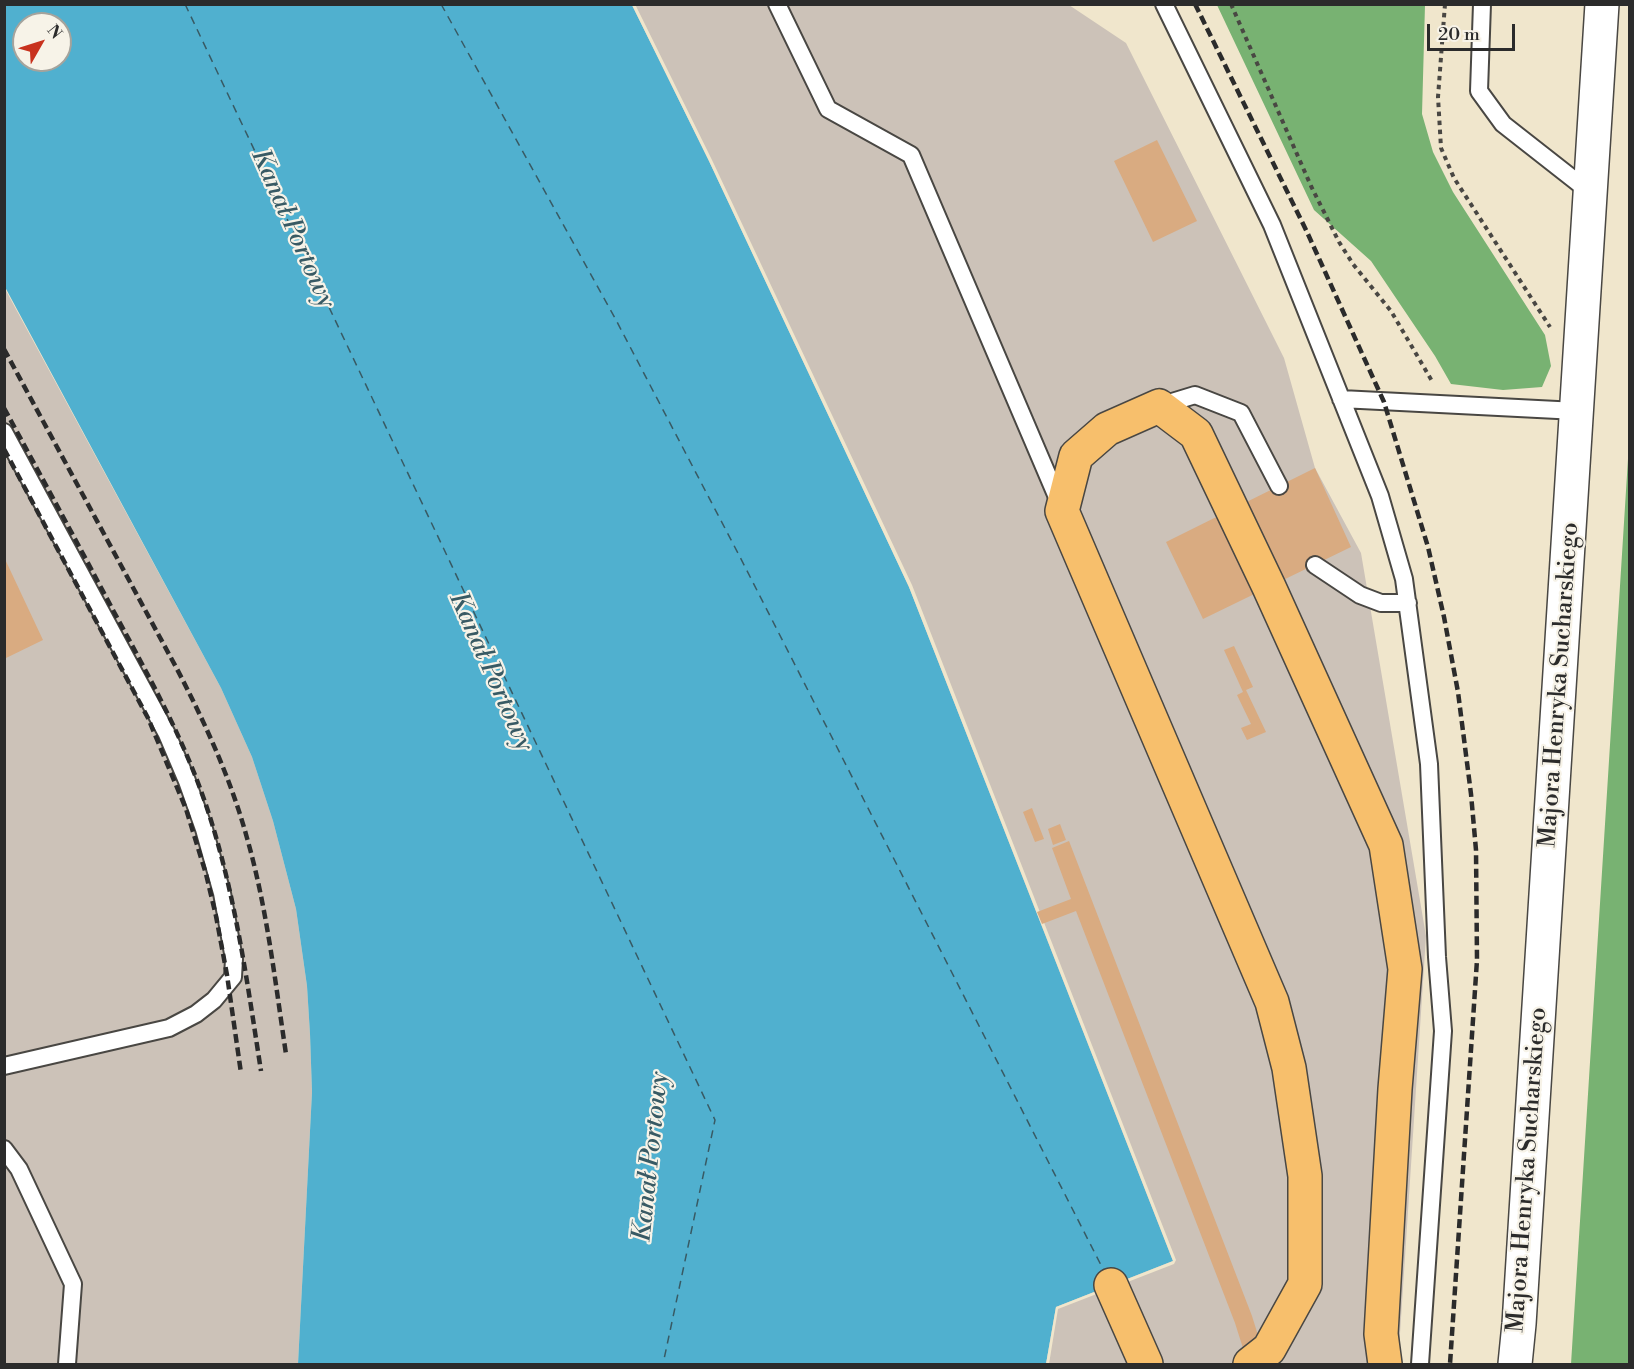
<!DOCTYPE html>
<meta charset="utf-8">
<style>
body{margin:0}
#map{position:relative;width:1634px;height:1369px;overflow:hidden;background:#f0e6cc;font-family:"Libre Bodoni",serif}
canvas{display:block}
.frame{position:absolute;inset:0;border:6px solid #2b2b2b;pointer-events:none}
.north{position:absolute;left:12px;top:12px;width:60px;height:60px;box-sizing:border-box;background:#f7f3e8;border:2px solid #a5a39c;border-radius:50%;rotate:51deg;font-size:16px;font-weight:700;line-height:24px;text-align:center;color:#2b2b2b}
.north::after{content:'';display:block;margin:auto;width:21px;height:27px;background:#c8321e;clip-path:polygon(50% 0,100% 100%,50% 72%,0 100%)}
.scale{position:absolute;left:1427px;top:24px;width:88px;height:27px;box-sizing:border-box;border:3px solid #2b2b2b;border-top:0;padding-left:8px;font-size:18px;line-height:21px;white-space:nowrap;color:#2b2b2b;-webkit-text-stroke:4px #f7f3e8;paint-order:stroke}
</style>
<div id="map">
<canvas width="1634" height="1369"></canvas>
<div class="frame"></div>
<div class="north">N</div>
<div class="scale">20 m</div>
</div>
<script>
const ctx = document.querySelector('canvas').getContext('2d');
ctx.lineJoin = 'round';
function paint(path, color) { ctx.fillStyle = color; ctx.fill(path, 'evenodd'); }
function stroke(path, color, width, dash) { ctx.strokeStyle = color; ctx.lineWidth = width; ctx.lineCap = dash ? 'butt' : 'round'; ctx.setLineDash(dash || []); ctx.stroke(path); }
function drawText(font, color, halo, rows, align = 'center') {
  ctx.font = font + ' "Libre Bodoni",serif'; ctx.lineWidth = 4.5; ctx.setLineDash([]); ctx.textBaseline = 'middle'; ctx.strokeStyle = halo; ctx.fillStyle = color; for (const [text, x, y, turn = 0] of rows) {
    ctx.save(); ctx.translate(x, y); ctx.rotate((+turn || 0) * Math.PI / 180); ctx.textAlign = isNaN(turn) ? turn : align; if (halo) ctx.strokeText(text, 0, 0); ctx.fillText(text, 0, 0); ctx.restore();
  }
}
paint(new Path2D(`
 M 632,5 L 1069,5 L 1126,43 L 1284,358 L 1315,468 L 1361,553 L 1426,936 L 1398,1364 L 1046,1364 L 1056,1307 L 1172,1261 L 909,587 L 709,161 Z
 M 4,287 L 221,688 L 252,757 L 273,821 L 296,909 L 307,986 L 310,1034 L 312,1092 L 298,1364 L 5,1364 Z`), '#ccc2b8');
paint(new Path2D(`
 M 1217,5 L 1425,5 L 1422,114 L 1433,152 L 1453,192 L 1545,335 L 1551,366 L 1542,387 L 1503,390 L 1451,384 L 1435,356 L 1371,261 L 1314,210 Z
 M 1629,443 L 1629,1364 L 1571,1364 Z`), '#78b272');
paint(new Path2D(`
 M 4,5 L 632,5 L 709,161 L 909,587 L 1173,1261 L 1056,1307 L 1046,1364 L 298,1364 L 312,1092 L 310,1034 L 307,986 L 296,909 L 273,821 L 252,757 L 221,688 L 5,287 ZM 24,24 L 60,24 L 60,60 L 24,60 Z`), '#50b0cf');
paint(new Path2D(`
 M 635,4 L 712,160 L 912,585 L 1176,1260 L 1174,1264 L 1058,1309 L 1049,1364 L 1046,1364 L 1056,1307 L 1173,1261 L 909,587 L 709,161 L 632,5 Z`), '#f0e6cc');
stroke(new Path2D(`
 M 185,4 L 715,1120 L 663,1364
 M 441,4 L 616,320 L 740,557 L 1104,1271`), '#385a64', 1.5, [8, 6]);
paint(new Path2D(`
 M 1157,140 L 1197,221 L 1153,242 L 1114,161 Z
 M 1315,468 L 1351,547 L 1203,619 L 1166,542 Z
 M 4,557 L 43,640 L 4,659 Z
 M 1234,646 L 1253,687 L 1246,690 L 1266,732 L 1247,740 L 1241,728 L 1251,724 L 1237,695 L 1243,692 L 1224,650 Z
 M 1032,808 L 1044,839 L 1035,842 L 1023,812 Z
 M 1060,824 L 1066,840 L 1053,845 L 1048,829 Z
 M 1069,841 L 1252,1316 L 1267,1364 L 1248,1364 L 1235,1323 L 1076,911 L 1042,924 L 1037,912 L 1071,899 L 1052,848 Z`), '#d9ab81');
const service = new Path2D(`
 M 777,4 L 828,109 L 911,155 L 1060,504
 M 1164,4 L 1272,225 L 1380,496 L 1404,579 L 1429,764 L 1437,957 L 1443,1031 L 1420,1364
 M 1482,4 L 1479,91 L 1503,124 L 1591,193
 M 1341,399 L 1577,411
 M 1159,406 L 1195,395 L 1241,413 L 1279,486
 M 4,432 L 167,734 L 187,781 L 204,829 L 222,893 L 234,959 L 233,977 L 214,1000 L 196,1014 L 169,1028 L 4,1066
 M 1315,565 L 1360,595 L 1381,603 L 1408,603
 M 4,1149 L 19,1169 L 73,1284 L 67,1364`);
const minor = new Path2D(`
 M 1515,1364 L 1519,1324 L 1602,4`);
const trunk = new Path2D(`
 M 1111,1285 L 1146,1364
 M 1250,1364 L 1269,1349 L 1305,1284 L 1305,1176 L 1289,1068 L 1272,1002 L 1062,511 L 1076,456 L 1107,429 L 1159,406 L 1196,434 L 1269,587 L 1386,845 L 1405,969 L 1395,1089 L 1381,1334 L 1385,1364`);
stroke(service, '#494743', 20);
stroke(minor, '#494743', 36);
stroke(trunk, '#494743', 36);
stroke(new Path2D(`
 M 1231,4 L 1311,186 L 1339,242 L 1353,264 L 1391,311 L 1432,381
 M 1445,4 L 1438,97 L 1441,148 L 1454,178 L 1550,327`), '#494743', 4, [4.5, 4.5]);
stroke(service, '#fff', 16);
stroke(minor, '#fff', 33);
stroke(trunk, '#f7bf6c', 33);
stroke(new Path2D(`
 M 1195,4 L 1307,232 L 1384,402 L 1428,547 L 1444,617 L 1458,692 L 1471,794 L 1476,850 L 1477,960 L 1450,1364
 M 4,349 L 177,669 C 205,723 231,779 247,838 C 267,908 275,981 286,1054
 M 4,408 C 41,476 78,544 114,612 C 148,675 183,737 206,805 C 235,891 247,981 261,1071
 M 4,449 L 148,718 L 186,809 L 206,874 L 216,916 L 227,975 L 241,1073`), '#2b2b2b', 4.5, [9, 4.5]);
drawText('24px', '#2b2b2b', '#f7f3e8', [
 ["Majora Henryka Sucharskiego",1560,685,-86],
 ["Majora Henryka Sucharskiego",1528,1170,-86]
]);
drawText('italic 26px', '#385a64', '#f7f3e8', [
 ["Kanał Portowy",292,229,66],
 ["Kanał Portowy",490,672,66],
 ["Kanał Portowy",652,1157,-84]
]);
</script>
